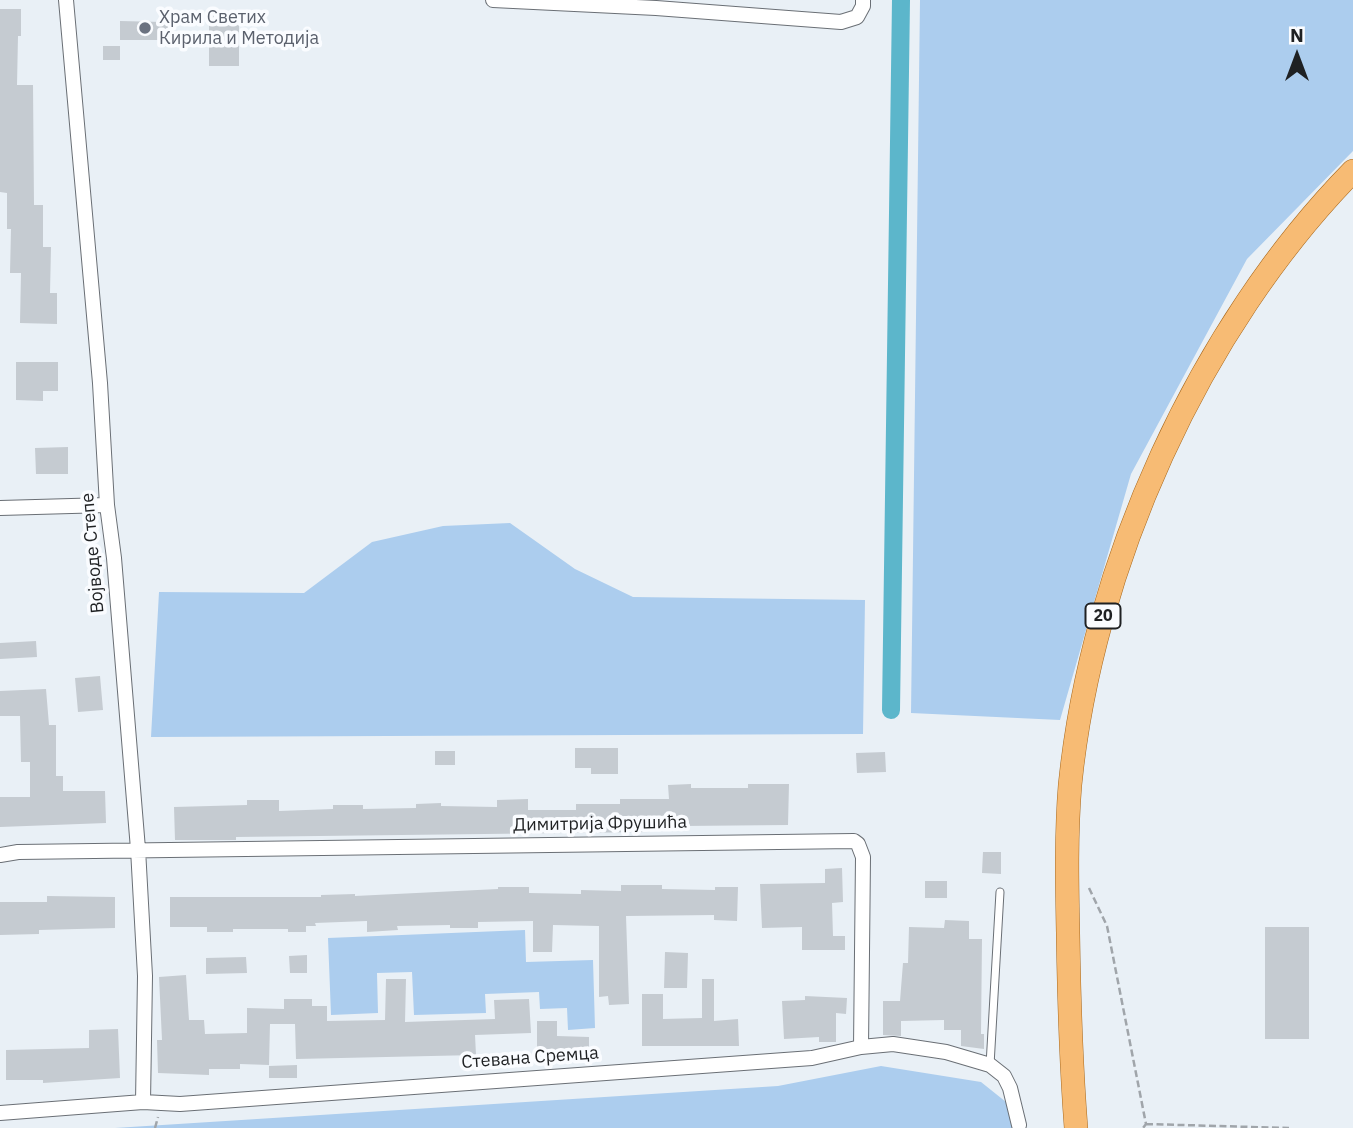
<!DOCTYPE html>
<meta charset="utf-8">
<style>
body{margin:0}
#map{position:relative;width:1353px;height:1128px;overflow:hidden;background:#e9f0f6;font-family:"IBM Plex Sans",sans-serif}
canvas{display:block}
.north{position:absolute;left:1262px;top:21px;width:70px;height:70px;-webkit-text-stroke:5px #fafcff;paint-order:stroke;rotate:0deg;font-size:19px;font-weight:700;line-height:28px;text-align:center;color:#1f2123}
.north::after{content:'';display:block;margin:auto;width:24px;height:32px;background:#1f2123;clip-path:polygon(50% 0,100% 100%,50% 72%,0 100%)}
</style>
<div id="map">
<canvas width="1353" height="1128"></canvas>
<div class="north">N</div>
</div>
<script>
const ctx = document.querySelector('canvas').getContext('2d');
ctx.lineJoin = 'round';
function paint(path, color) { ctx.fillStyle = color; ctx.fill(path, 'evenodd'); }
function stroke(path, color, width, dash) { ctx.strokeStyle = color; ctx.lineWidth = width; ctx.lineCap = dash ? 'butt' : 'round'; ctx.setLineDash(dash || []); ctx.stroke(path); }
function drawText(font, color, halo, rows, align = 'center') {
  ctx.font = font + ' "IBM Plex Sans",sans-serif'; ctx.lineWidth = 7; ctx.setLineDash([]); ctx.textBaseline = 'middle'; ctx.strokeStyle = halo; ctx.fillStyle = color; for (const [text, x, y, turn = 0] of rows) {
    ctx.save(); ctx.translate(x, y); ctx.rotate((+turn || 0) * Math.PI / 180); ctx.textAlign = isNaN(turn) ? turn : align; if (halo) ctx.strokeText(text, 0, 0); ctx.fillText(text, 0, 0); ctx.restore();
  }
}
paint(new Path2D(`
 M 920,0 L 1353,0 L 1353,151 L 1247,259 L 1131,474 L 1060,720 L 911,713 Z
 M 510,523 L 575,569 L 633,597 L 865,600 L 863,734 L 151,737 L 159,592 L 304,593 L 372,542 L 443,526 Z
 M 525,930 L 526,962 L 593,960 L 595,1028 L 568,1030 L 567,1008 L 540,1009 L 539,992 L 485,994 L 486,1013 L 414,1015 L 412,972 L 377,973 L 378,1013 L 331,1015 L 328,938 Z
 M 881,1066 L 981,1082 L 1011,1106 L 1016,1128 L 115,1128 L 778,1086 Z`), '#accdee');
stroke(new Path2D(`
 M 891,710 L 901,0`), '#5cb6cb', 18);
paint(new Path2D(`
 M 0,9 L 21,9 L 21,36 L 18,36 L 17,85 L 33,85 L 34,205 L 43,205 L 43,247 L 51,247 L 50,293 L 57,293 L 57,324 L 20,323 L 21,273 L 10,273 L 11,229 L 7,229 L 7,193 L 0,192 Z
 M 209,11 L 239,11 L 239,66 L 209,66 Z
 M 120,21 L 163,22 L 169,25 L 171,31 L 168,39 L 162,40 L 120,40 Z
 M 103,46 L 120,46 L 120,60 L 103,60 Z
 M 16,362 L 58,362 L 58,391 L 43,391 L 43,401 L 16,400 Z
 M 68,447 L 68,474 L 36,474 L 35,448 Z
 M 36,641 L 37,657 L 0,659 L 0,643 Z
 M 100,676 L 103,710 L 78,712 L 75,678 Z
 M 46,689 L 49,725 L 56,725 L 56,776 L 63,776 L 63,791 L 105,791 L 106,823 L 0,827 L 0,797 L 30,797 L 30,762 L 21,762 L 20,716 L 0,716 L 0,691 Z
 M 575,748 L 618,748 L 618,774 L 591,774 L 591,768 L 575,768 Z
 M 435,751 L 455,751 L 455,765 L 435,765 Z
 M 885,752 L 886,772 L 857,773 L 856,753 Z
 M 691,784 L 691,788 L 748,788 L 748,784 L 789,784 L 788,825 L 683,826 L 683,828 L 650,828 L 650,832 L 236,837 L 236,840 L 175,840 L 174,807 L 247,805 L 247,800 L 279,800 L 279,811 L 333,809 L 333,805 L 363,805 L 363,809 L 416,808 L 416,804 L 441,803 L 441,806 L 497,807 L 497,800 L 528,799 L 528,810 L 576,810 L 576,804 L 620,804 L 620,799 L 669,799 L 668,785 Z
 M 983,852 L 1001,852 L 1001,874 L 982,873 Z
 M 842,868 L 843,902 L 832,903 L 833,936 L 845,936 L 845,950 L 802,950 L 802,927 L 762,928 L 760,884 L 825,883 L 825,869 Z
 M 925,881 L 947,881 L 947,898 L 925,898 Z
 M 621,885 L 662,885 L 662,889 L 715,890 L 715,887 L 738,887 L 737,921 L 714,920 L 714,915 L 626,916 L 629,1004 L 609,1005 L 608,996 L 599,997 L 599,926 L 553,925 L 552,952 L 533,952 L 533,921 L 478,922 L 478,928 L 450,928 L 450,925 L 397,926 L 398,930 L 367,932 L 367,921 L 315,923 L 316,926 L 306,926 L 306,932 L 288,932 L 288,929 L 233,929 L 233,932 L 207,932 L 207,927 L 170,927 L 170,897 L 321,897 L 321,895 L 355,894 L 355,896 L 498,889 L 498,887 L 529,887 L 529,893 L 581,894 L 581,890 L 621,891 Z
 M 47,896 L 115,897 L 115,928 L 39,930 L 39,934 L 0,935 L 0,902 L 47,902 Z
 M 945,920 L 969,921 L 969,939 L 982,939 L 981,1034 L 984,1034 L 984,1049 L 961,1046 L 961,1030 L 944,1030 L 944,1020 L 901,1021 L 901,1036 L 883,1035 L 883,1001 L 900,1001 L 903,963 L 908,963 L 909,927 L 944,928 Z
 M 1265,927 L 1309,927 L 1309,1039 L 1265,1039 Z
 M 665,952 L 688,953 L 687,988 L 664,988 Z
 M 307,955 L 307,973 L 290,973 L 289,956 Z
 M 246,957 L 247,973 L 206,974 L 206,958 Z
 M 186,975 L 189,1020 L 204,1020 L 205,1034 L 247,1033 L 247,1008 L 284,1009 L 284,999 L 312,999 L 312,1006 L 327,1006 L 327,1021 L 385,1020 L 386,979 L 406,979 L 405,1022 L 495,1019 L 494,1000 L 529,999 L 531,1033 L 475,1035 L 476,1055 L 296,1059 L 295,1024 L 270,1024 L 269,1065 L 240,1064 L 240,1069 L 209,1069 L 209,1075 L 158,1073 L 157,1040 L 162,1040 L 159,977 Z
 M 702,979 L 714,979 L 714,1021 L 738,1019 L 739,1046 L 642,1046 L 642,994 L 663,994 L 663,1019 L 702,1018 Z
 M 805,996 L 847,998 L 846,1014 L 836,1013 L 836,1042 L 819,1042 L 819,1037 L 784,1039 L 782,1001 L 805,1000 Z
 M 537,1021 L 557,1021 L 557,1036 L 589,1037 L 589,1058 L 573,1057 L 573,1053 L 537,1053 Z
 M 118,1029 L 120,1078 L 43,1083 L 43,1080 L 6,1080 L 6,1050 L 89,1048 L 89,1030 Z
 M 297,1065 L 297,1078 L 269,1078 L 269,1066 Z`), '#c5cbd1');
const service = new Path2D(`
 M 990,1065 L 1000,892`);
const minor = new Path2D(`
 M 66,0 L 100,383 L 107,505 L 114,558 L 138,849 L 145,976 L 143,1102
 M 493,0 L 656,8 L 841,22 L 857,17 L 863,6 L 863,0
 M 0,508 L 107,505
 M 0,855 L 18,852 L 854,841 L 858,844 L 863,857 L 861,1047
 M 0,1113 L 143,1102 L 180,1104 L 812,1058 L 861,1047 L 893,1044 L 946,1052 L 990,1065 L 1004,1076 L 1010,1088 L 1019,1125`);
const primary = new Path2D(`
 M 1076,1128 C 1071,1063 1069,998 1068,933 C 1067,883 1066,834 1070,785 C 1092,566 1199,328 1353,171`);
stroke(service, '#6a6f75', 9);
stroke(minor, '#6a6f75', 16);
stroke(primary, '#a8681c', 24);
stroke(new Path2D(`
 M 1089,888 L 1107,926 L 1146,1124 L 1143,1128
 M 1146,1124 L 1289,1128
 M 155,1128 L 158,1117`), '#a0a5aa', 2.5, [7, 3.5]);
stroke(service, '#fff', 7);
stroke(minor, '#fff', 14);
stroke(primary, '#f7bb74', 23);
for (const [x, y, r, color] of [
 [145,28,7,"#6b7280"]
]) { const dot = new Path2D(); dot.arc(x, y, r, 0, 2 * Math.PI); ctx.fillStyle = color; ctx.fill(dot); stroke(dot, '#fafcff', 2.5); }
for (const [x, y, w] of [
 [1103,616,35]
]) { const box = new Path2D(); box.roundRect(x - w / 2, y - 12.5, w, 25, 5); ctx.fillStyle = '#fafcff'; ctx.fill(box); stroke(box, '#1f2123', 2); }
drawText('bold 16px', '#1f2123', null, [
 ["20",1103,616]
]);
drawText('18px', '#5b616d', '#fafcff', [
 ["Храм Светих",159,18],
 ["Кирила и Методија",159,39]
], 'left');
drawText('18px', '#1f2123', '#fafcff', [
 ["Војводе Степе",93,553,-95],
 ["Димитрија Фрушића",600,824,-1],
 ["Стевана Сремца",530,1058,-4]
]);
</script>
